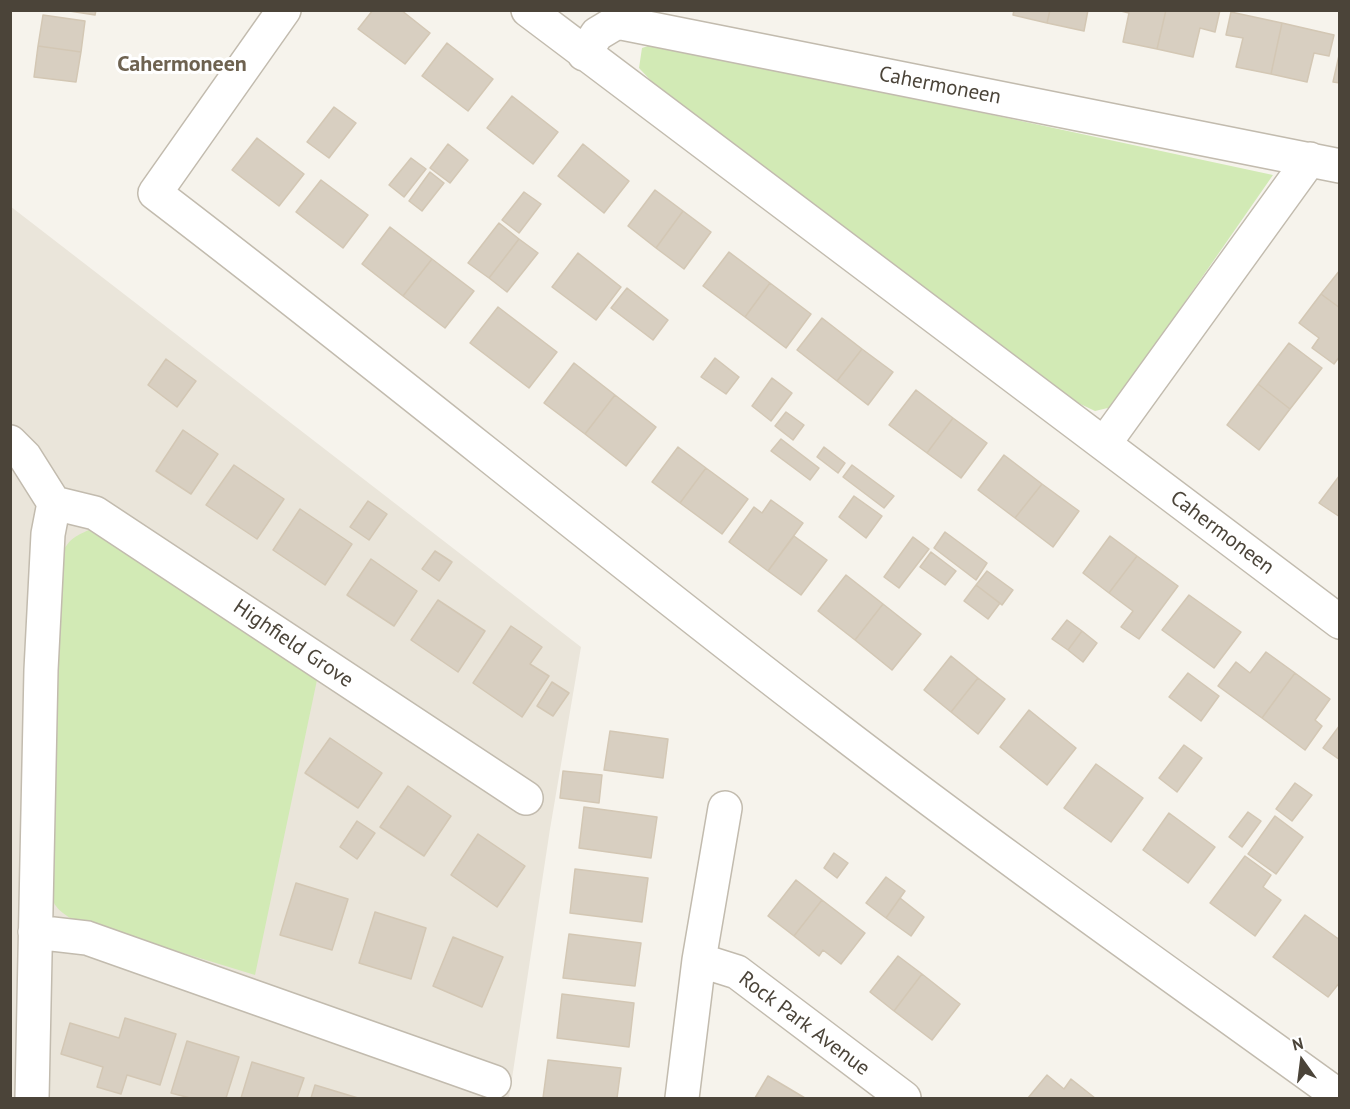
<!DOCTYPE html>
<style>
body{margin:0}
#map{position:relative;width:1350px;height:1109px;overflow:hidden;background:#f6f3ec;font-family:"PT Sans",sans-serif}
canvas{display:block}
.frame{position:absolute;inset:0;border:12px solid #4b4439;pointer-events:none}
.north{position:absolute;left:1272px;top:1031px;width:60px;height:60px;-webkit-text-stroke:4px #fff;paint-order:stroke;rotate:346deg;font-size:16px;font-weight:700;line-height:24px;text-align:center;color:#4b4439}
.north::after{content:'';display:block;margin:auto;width:21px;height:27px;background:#4b4439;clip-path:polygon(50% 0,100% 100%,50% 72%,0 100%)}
</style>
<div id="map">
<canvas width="1350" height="1109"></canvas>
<div class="frame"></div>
<div class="north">N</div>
</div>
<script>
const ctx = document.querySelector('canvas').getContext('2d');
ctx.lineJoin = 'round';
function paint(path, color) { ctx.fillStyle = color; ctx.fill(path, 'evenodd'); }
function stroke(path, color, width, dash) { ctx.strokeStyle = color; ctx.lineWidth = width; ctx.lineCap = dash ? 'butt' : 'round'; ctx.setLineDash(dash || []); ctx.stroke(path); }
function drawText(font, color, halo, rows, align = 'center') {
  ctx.font = font + ' "PT Sans",sans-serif'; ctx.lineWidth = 6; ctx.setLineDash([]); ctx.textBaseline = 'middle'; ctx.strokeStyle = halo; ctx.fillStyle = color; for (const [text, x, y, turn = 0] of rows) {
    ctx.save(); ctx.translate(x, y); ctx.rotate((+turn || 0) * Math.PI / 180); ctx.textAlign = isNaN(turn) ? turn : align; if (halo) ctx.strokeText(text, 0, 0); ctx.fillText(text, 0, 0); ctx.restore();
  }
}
paint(new Path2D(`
 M 10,206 L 581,647 L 550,829 L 509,1098 L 11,1098 Z`), '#eae5da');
paint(new Path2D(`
 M 657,43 L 1273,175 L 1112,407 L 1095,411 L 1074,401 L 656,86 L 639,68 L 642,48 Z
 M 89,530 L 100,531 L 317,680 L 255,975 L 72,919 C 55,909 51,902 49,883 L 62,554 C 68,540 75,536 89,530 Z`), '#d2eab5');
const building = new Path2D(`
 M 63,10 L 96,10 L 95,15 Z
 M 373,10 L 401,10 L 430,33 L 405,64 L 358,29 Z
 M 1014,10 L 1050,10 L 1047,23 L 1013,15 Z
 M 1050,10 L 1088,10 L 1084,31 L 1047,23 Z
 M 1117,10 L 1166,10 L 1157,49 L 1123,42 L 1129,13 Z
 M 1166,10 L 1220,10 L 1215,32 L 1200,28 L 1193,57 L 1157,49 Z
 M 1231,12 L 1282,23 L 1271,74 L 1236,67 L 1243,38 L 1226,35 Z
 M 43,15 L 85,21 L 81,52 L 38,46 Z
 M 1282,23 L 1334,35 L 1329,56 L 1314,53 L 1307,82 L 1271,74 Z
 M 447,43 L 493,79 L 468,111 L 422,76 Z
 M 38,46 L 81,52 L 76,82 L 34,77 Z
 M 1340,51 L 1340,83 L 1333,82 Z
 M 512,96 L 558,132 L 533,164 L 487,128 Z
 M 334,107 L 356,123 L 329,158 L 307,142 Z
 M 257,138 L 304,174 L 279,206 L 232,170 Z
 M 448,144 L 468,160 L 450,183 L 430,168 Z
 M 583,144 L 629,181 L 604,213 L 558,176 Z
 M 411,158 L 426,169 L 404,197 L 389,185 Z
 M 430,172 L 444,183 L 422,211 L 409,201 Z
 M 321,180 L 368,215 L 343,248 L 296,212 Z
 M 655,190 L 683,211 L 656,248 L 628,226 Z
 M 524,192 L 541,204 L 519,233 L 502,220 Z
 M 683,211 L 711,232 L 684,269 L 656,248 Z
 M 499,223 L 519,239 L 489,278 L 468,263 Z
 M 390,227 L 432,259 L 403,296 L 362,264 Z
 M 519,239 L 538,253 L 507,292 L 489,278 Z
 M 729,252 L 770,283 L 745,317 L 703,286 Z
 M 578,253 L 621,287 L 596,320 L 552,287 Z
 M 432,259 L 474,291 L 445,328 L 403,296 Z
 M 1340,270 L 1340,308 L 1321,294 Z
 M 770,283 L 811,314 L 786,348 L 745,317 Z
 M 627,288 L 668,320 L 653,340 L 611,308 Z
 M 1321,294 L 1340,308 L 1340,356 L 1334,364 L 1312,348 L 1319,338 L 1299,323 Z
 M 498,307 L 557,352 L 529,388 L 470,343 Z
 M 822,318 L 862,349 L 837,381 L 797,350 Z
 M 1289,343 L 1322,368 L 1290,409 L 1258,384 Z
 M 862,349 L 893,372 L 868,405 L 837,381 Z
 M 715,358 L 739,377 L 726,394 L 701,377 Z
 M 166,359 L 196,381 L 177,407 L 148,385 Z
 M 574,363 L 615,395 L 585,434 L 544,403 Z
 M 772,378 L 792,393 L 771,421 L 752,406 Z
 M 1258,384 L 1290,409 L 1259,450 L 1227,425 Z
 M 916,390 L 953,418 L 927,453 L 889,425 Z
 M 615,395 L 656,427 L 626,466 L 585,434 Z
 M 786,412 L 804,425 L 793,440 L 775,426 Z
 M 953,418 L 987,443 L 961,478 L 927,453 Z
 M 183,430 L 218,454 L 191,494 L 156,471 Z
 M 781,439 L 819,468 L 810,480 L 771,451 Z
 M 678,447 L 706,468 L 680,503 L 652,482 Z
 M 824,447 L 845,463 L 838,473 L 817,457 Z
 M 1004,455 L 1042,484 L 1015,518 L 978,490 Z
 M 234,465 L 284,499 L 257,539 L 206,505 Z
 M 852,465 L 894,496 L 884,508 L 843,477 Z
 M 706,468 L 748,499 L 722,534 L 680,503 Z
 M 1340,475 L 1340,517 L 1319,503 Z
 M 1042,484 L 1079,511 L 1053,547 L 1015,518 Z
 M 854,496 L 882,516 L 866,538 L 839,517 Z
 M 771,500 L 803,523 L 768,571 L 729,542 L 754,507 L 762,513 Z
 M 368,501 L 387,514 L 369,540 L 350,527 Z
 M 300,509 L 352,544 L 325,585 L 273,550 Z
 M 945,532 L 987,563 L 976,580 L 934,548 Z
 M 794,536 L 827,560 L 801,595 L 768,571 Z
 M 1110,536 L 1137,556 L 1109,593 L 1083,573 Z
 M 913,537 L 929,549 L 899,588 L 884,577 Z
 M 435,551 L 452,562 L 439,581 L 422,569 Z
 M 931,552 L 956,571 L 945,585 L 920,567 Z
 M 1137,556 L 1178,586 L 1139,639 L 1121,627 L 1133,611 L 1109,593 Z
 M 371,559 L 417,591 L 394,626 L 347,595 Z
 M 987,571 L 1013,590 L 1002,605 L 976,585 Z
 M 846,575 L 883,604 L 855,640 L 818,611 Z
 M 976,585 L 1000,603 L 988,619 L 964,601 Z
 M 1189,595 L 1241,632 L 1214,668 L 1162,630 Z
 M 438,600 L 485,631 L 458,672 L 411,640 Z
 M 883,604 L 921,634 L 892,670 L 855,640 Z
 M 1067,620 L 1082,631 L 1068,650 L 1052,639 Z
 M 511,626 L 542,647 L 530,664 L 549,676 L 522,717 L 473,683 Z
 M 1082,631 L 1097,643 L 1083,662 L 1068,650 Z
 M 1266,652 L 1295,673 L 1262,718 L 1218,686 L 1236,662 L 1250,673 Z
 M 951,656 L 978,678 L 951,712 L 924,690 Z
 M 1188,673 L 1219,696 L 1201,721 L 1169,697 Z
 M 1295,673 L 1330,699 L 1315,720 L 1322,726 L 1305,750 L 1262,718 Z
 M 978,678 L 1005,699 L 978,734 L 951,712 Z
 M 552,682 L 569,693 L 553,716 L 537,706 Z
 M 1029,710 L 1076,748 L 1047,785 L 1000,747 Z
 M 1340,725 L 1340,760 L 1323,748 Z
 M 610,731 L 668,739 L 663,778 L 604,770 Z
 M 330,738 L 382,773 L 358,808 L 305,773 Z
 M 1184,745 L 1202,758 L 1177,792 L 1159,778 Z
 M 1096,764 L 1143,798 L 1111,842 L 1064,808 Z
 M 563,771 L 602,775 L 599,803 L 560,798 Z
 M 1295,783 L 1312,795 L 1292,821 L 1276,809 Z
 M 408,786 L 451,816 L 424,856 L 380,827 Z
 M 584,807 L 657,817 L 651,858 L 579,848 Z
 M 1248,812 L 1261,821 L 1242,847 L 1229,837 Z
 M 1169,813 L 1215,847 L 1188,883 L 1143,850 Z
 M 1275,816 L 1303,837 L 1276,874 L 1248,854 Z
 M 357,821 L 375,833 L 357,859 L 340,847 Z
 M 478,834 L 525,866 L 497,907 L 451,875 Z
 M 834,853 L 848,863 L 837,878 L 824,868 Z
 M 1245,856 L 1271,875 L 1263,887 L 1281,900 L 1255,936 L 1210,903 Z
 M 575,869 L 648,878 L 642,922 L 570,913 Z
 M 886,877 L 905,891 L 886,918 L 866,903 Z
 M 796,880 L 822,900 L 794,936 L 768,916 Z
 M 296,883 L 348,899 L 332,950 L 280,935 Z
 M 900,898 L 924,917 L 911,936 L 886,918 Z
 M 822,900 L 865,933 L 841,964 L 823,950 L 819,956 L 794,936 Z
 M 375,912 L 426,928 L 411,979 L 359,963 Z
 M 1305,915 L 1340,940 L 1340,982 L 1328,997 L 1273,957 Z
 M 569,934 L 641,943 L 635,986 L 563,978 Z
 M 453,937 L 503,957 L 482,1007 L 433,986 Z
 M 898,956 L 922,974 L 894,1011 L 870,992 Z
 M 922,974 L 960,1004 L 932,1040 L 894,1011 Z
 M 562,994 L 634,1003 L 629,1047 L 557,1038 Z
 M 125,1018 L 176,1034 L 160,1085 L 127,1075 L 121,1094 L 97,1087 L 103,1067 L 61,1054 L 70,1023 L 119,1038 Z
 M 187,1041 L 239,1057 L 226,1098 L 190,1098 L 171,1093 Z
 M 548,1060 L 621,1068 L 617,1098 L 543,1098 Z
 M 252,1062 L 304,1078 L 297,1098 L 241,1098 Z
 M 1047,1075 L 1064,1089 L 1071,1079 L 1095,1098 L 1028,1098 Z
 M 768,1076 L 805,1098 L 755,1098 Z
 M 315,1085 L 358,1098 L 311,1098 Z`);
paint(building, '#d8cfc1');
stroke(building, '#d3c7b4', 1.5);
const minor = new Path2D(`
 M 284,10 L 155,193 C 383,367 604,551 832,725 C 998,853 1170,974 1340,1097
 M 528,10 L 1340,622
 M 584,54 L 597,34 L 617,22 L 1340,166
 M 10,442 L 25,457 L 54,503 L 48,534 L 41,670 L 32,1098
 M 1104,444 L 1310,159
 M 54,503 L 95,513 L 526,798
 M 35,932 L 87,938 L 494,1082
 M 699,960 L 737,972 L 904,1098
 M 682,1098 L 699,960 L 725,808`);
stroke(minor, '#c2bbae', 36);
stroke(minor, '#fff', 33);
drawText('21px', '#4b4439', '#fff', [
 ["Cahermoneen",940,86,11],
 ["Cahermoneen",1222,533,37],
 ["Highfield Grove",293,644,34],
 ["Rock Park Avenue",804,1024,37]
]);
drawText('bold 22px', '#6e6250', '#fff', [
 ["Cahermoneen",182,65]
]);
</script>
